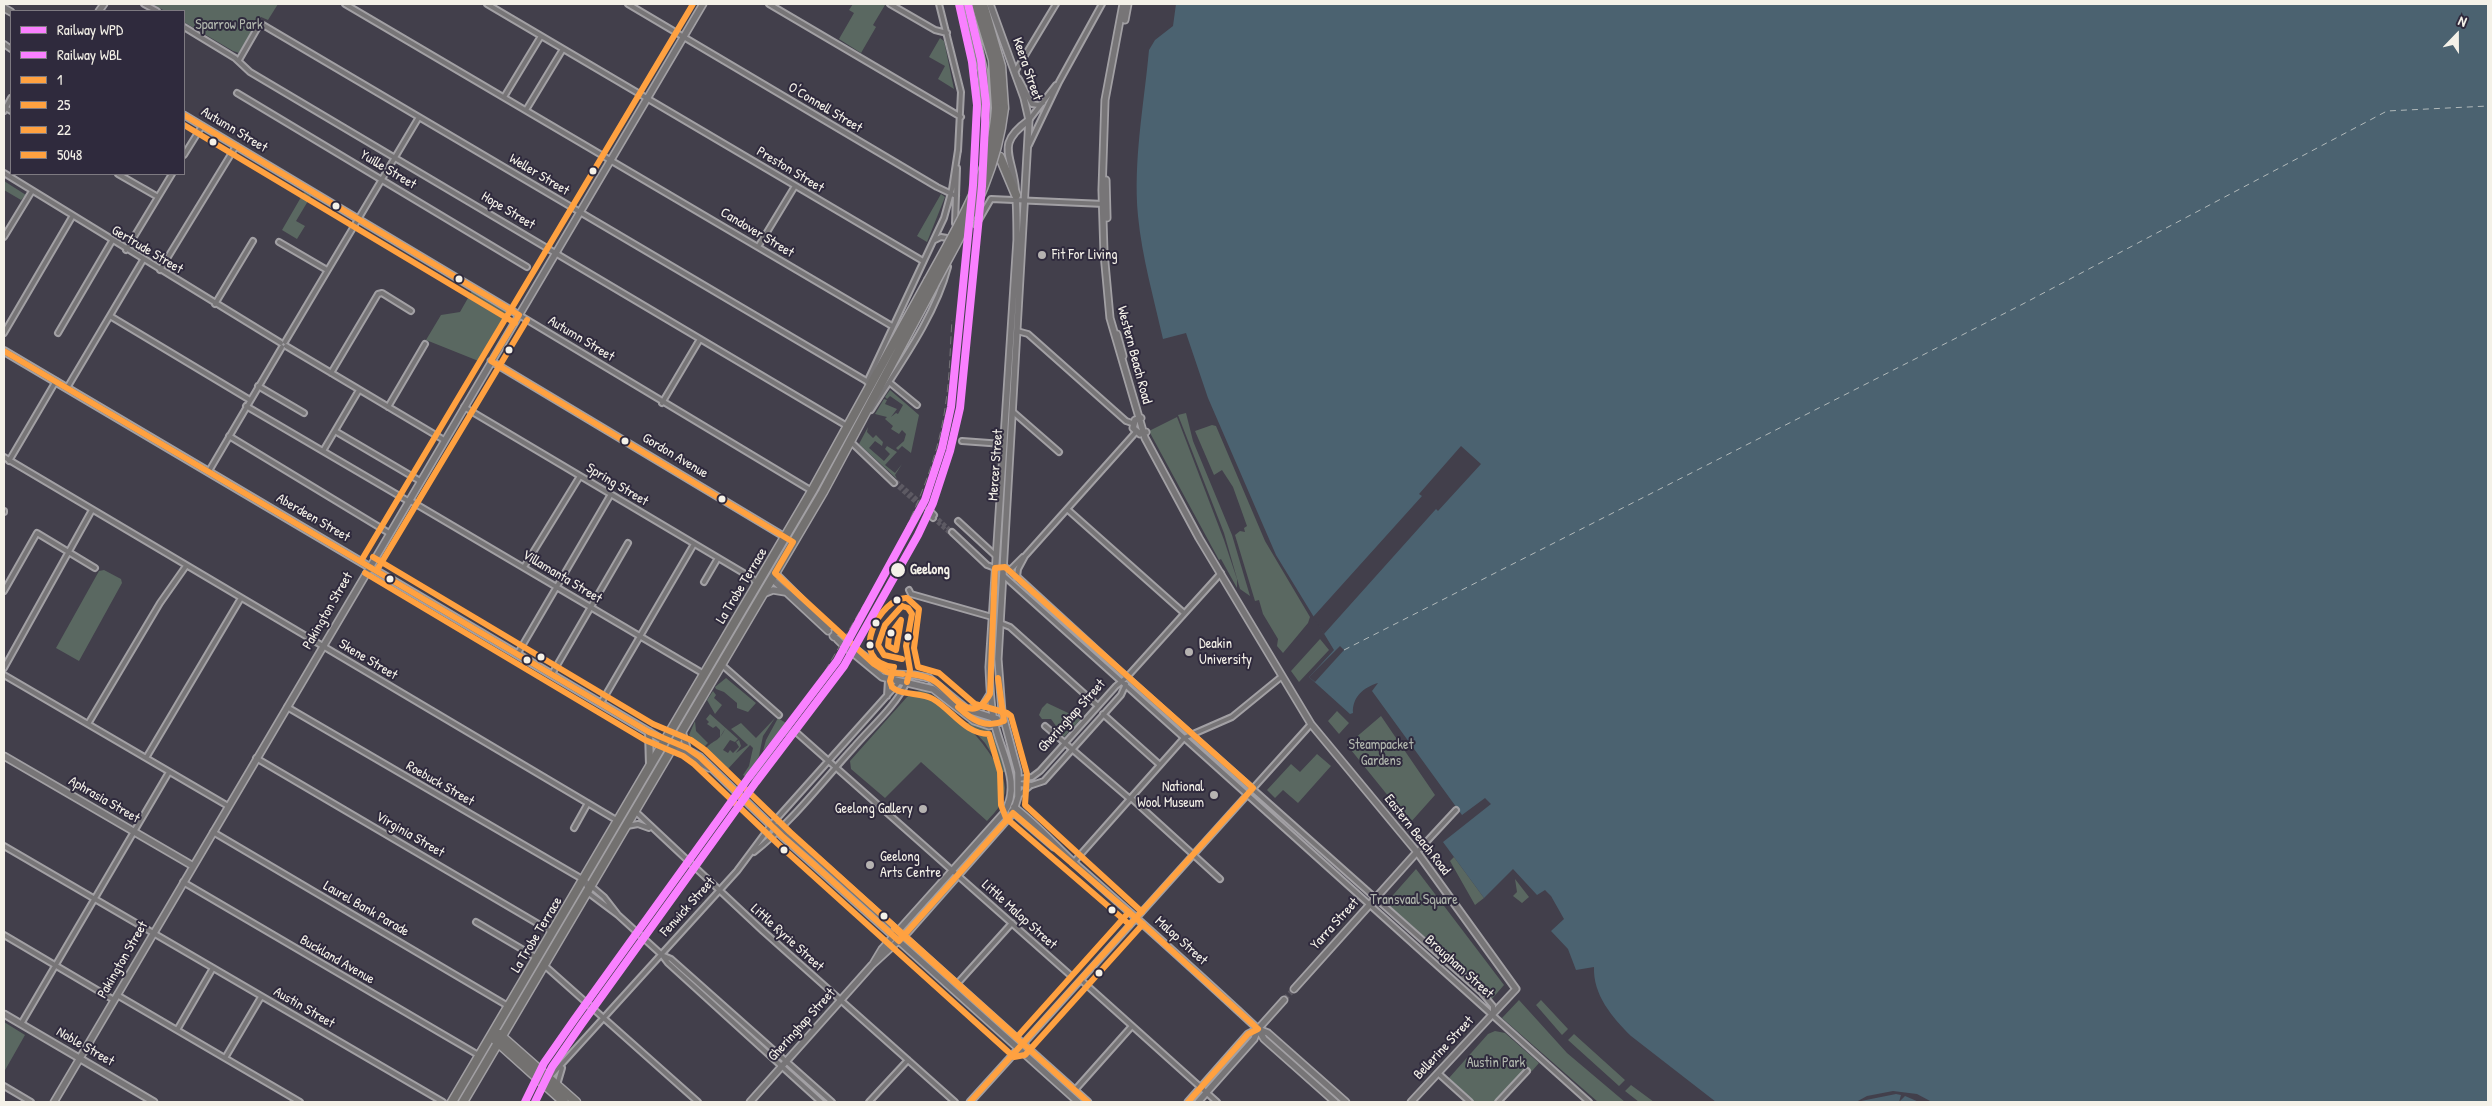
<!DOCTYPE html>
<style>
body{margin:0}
#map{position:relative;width:2492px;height:1106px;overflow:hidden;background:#423f4b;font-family:"Patrick Hand",sans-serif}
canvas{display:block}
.frame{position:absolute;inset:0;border:5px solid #f4f1e8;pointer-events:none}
.legend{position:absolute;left:10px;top:10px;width:175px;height:165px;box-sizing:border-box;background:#2f2a3d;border:1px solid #7e7a81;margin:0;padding:6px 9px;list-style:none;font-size:15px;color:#f4f1e8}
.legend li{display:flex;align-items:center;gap:10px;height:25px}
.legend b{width:25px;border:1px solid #7e7a81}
.north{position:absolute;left:2432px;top:10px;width:50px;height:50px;-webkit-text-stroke:4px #2f2a3d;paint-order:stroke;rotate:22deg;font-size:14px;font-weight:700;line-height:20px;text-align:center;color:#f4f1e8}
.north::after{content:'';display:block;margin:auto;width:18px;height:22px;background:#f4f1e8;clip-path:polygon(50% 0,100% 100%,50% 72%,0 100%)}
</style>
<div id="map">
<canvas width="2492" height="1106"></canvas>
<div class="frame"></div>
<ul class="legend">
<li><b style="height:6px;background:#f980ff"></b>Railway WPD</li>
<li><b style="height:6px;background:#f980ff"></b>Railway WBL</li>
<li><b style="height:6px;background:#ffa140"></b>1</li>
<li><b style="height:6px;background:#ffa140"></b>25</li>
<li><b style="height:6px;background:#ffa140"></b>22</li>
<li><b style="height:6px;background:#ffa140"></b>5048</li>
</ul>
<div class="north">N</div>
</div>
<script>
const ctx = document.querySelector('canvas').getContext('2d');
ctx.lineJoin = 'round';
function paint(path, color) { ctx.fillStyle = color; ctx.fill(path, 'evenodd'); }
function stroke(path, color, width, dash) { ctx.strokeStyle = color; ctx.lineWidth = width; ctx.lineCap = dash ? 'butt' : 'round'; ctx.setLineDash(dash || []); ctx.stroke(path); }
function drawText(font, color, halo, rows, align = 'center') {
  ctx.font = font + ' "Patrick Hand",sans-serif'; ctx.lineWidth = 4; ctx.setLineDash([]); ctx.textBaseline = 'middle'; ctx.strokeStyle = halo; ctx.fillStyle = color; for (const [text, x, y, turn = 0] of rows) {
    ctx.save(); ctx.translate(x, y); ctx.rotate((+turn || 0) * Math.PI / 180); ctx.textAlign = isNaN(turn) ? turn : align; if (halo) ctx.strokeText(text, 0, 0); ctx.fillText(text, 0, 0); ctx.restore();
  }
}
paint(new Path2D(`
 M 152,4 L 278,4 L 268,20 L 261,17 L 239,53 L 233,51 L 184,22 L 184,11 L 165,11 Z
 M 853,4 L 885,5 L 873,25 L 876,27 L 861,53 L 839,39 L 854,13 L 849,10 Z
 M 940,38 L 944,41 L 954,89 L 938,79 L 945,66 L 929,57 Z
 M 4,181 L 26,195 L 21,200 L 4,190 Z
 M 304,192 L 311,196 L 296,221 L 305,226 L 297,239 L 282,230 Z
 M 941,194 L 945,197 L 927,242 L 917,236 Z
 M 472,291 L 511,314 L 481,362 L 426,340 L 441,315 L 460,312 Z
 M 890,390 L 919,415 L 911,453 L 902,446 L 898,450 L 896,448 L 904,441 L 906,434 L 902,430 L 899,434 L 891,429 L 893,426 L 885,419 L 887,417 L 875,414 L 884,399 L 887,400 L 885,404 L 897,409 L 891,417 L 896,413 L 898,414 L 903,405 L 890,396 L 887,399 L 885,397 Z
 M 1186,413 L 1193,441 L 1232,535 L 1250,596 L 1240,589 L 1224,533 L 1178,415 Z
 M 1177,417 L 1224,540 L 1237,579 L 1237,588 L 1221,559 L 1219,560 L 1149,431 Z
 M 1212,425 L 1216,426 L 1265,541 L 1310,617 L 1308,623 L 1283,653 L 1277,646 L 1278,639 L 1263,614 L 1259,600 L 1255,601 L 1235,535 L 1240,531 L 1245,532 L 1244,528 L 1247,526 L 1233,487 L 1222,470 L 1214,475 L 1195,431 Z
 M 868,427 L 867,432 L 873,438 L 876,435 L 883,442 L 882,446 L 875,441 L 869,448 L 884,461 L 890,454 L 885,449 L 887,446 L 897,452 L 885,465 L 895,473 L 902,464 L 895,475 L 897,479 L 859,444 Z
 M 104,570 L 121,579 L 122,583 L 79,661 L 56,648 L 99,571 Z
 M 1320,639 L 1329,650 L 1299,682 L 1291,671 Z
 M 726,678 L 756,703 L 748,712 L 737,708 L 737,703 L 724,692 L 716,689 L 715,687 Z
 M 922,690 C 947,698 1005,761 1005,788 C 1005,803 996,811 987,821 L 921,762 L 885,798 L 851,769 L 850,761 L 907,697 L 913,692 Z
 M 713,691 L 716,695 L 714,698 L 722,705 L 715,714 L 707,700 Z
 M 1047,703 L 1081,719 L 1064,737 L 1051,719 L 1042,719 L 1039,715 L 1042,708 Z
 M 1337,711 L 1349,723 L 1339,734 L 1328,721 Z
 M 710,714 L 738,739 L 735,742 L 730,740 L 723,750 L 728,753 L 730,750 L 733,753 L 739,747 L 736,742 L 739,740 L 741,746 L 736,753 L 748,745 L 731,729 L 741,723 L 756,738 L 775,718 L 763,736 L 759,756 L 748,776 L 751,779 L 790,727 L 796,736 L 792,739 L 785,736 L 752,782 L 743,775 L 749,766 L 753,748 L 750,745 L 727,770 L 705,750 C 711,740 719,743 725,729 L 720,737 L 720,730 L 716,726 L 713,728 L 707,724 L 709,722 L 706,719 Z
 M 1381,716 L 1435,795 L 1410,823 L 1347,745 Z
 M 778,718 L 786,723 L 763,751 L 766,740 Z
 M 695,721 L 696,731 L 708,743 L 703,748 L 689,735 Z
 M 973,722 L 992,732 L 1006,772 L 1003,772 L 985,743 L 967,723 Z
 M 1317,754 L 1331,766 L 1298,803 L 1283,790 L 1275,798 L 1267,790 L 1291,764 L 1300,772 Z
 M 1454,857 L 1484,898 L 1475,905 L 1450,861 Z
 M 1416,869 L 1504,985 L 1491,1000 L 1482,992 L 1484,989 L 1386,903 Z
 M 1515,879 L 1529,897 L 1522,903 L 1513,896 L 1517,892 Z
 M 1519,1000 L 1567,1053 L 1625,1102 L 1598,1102 L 1502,1018 Z
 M 1541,1000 L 1568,1029 L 1562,1035 L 1536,1005 Z
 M 4,1022 L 25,1035 L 4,1072 Z
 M 1495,1031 L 1505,1033 L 1539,1063 L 1532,1071 L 1524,1070 L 1495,1102 L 1474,1102 L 1449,1078 L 1488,1034 Z
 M 1574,1034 L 1625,1080 L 1619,1086 L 1568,1040 Z
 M 1631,1085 L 1654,1102 L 1639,1102 L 1625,1091 Z`), '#5a6861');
paint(new Path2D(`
 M 1176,4 L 2488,4 L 2488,1102 L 1716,1102 L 1631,1036 C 1612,1017 1593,995 1594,967 L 1576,970 L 1568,949 L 1551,931 L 1564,919 L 1551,896 L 1545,890 L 1537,895 L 1513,869 L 1484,898 L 1443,842 L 1491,804 L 1485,798 L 1462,815 L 1372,691 L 1378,683 C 1364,687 1352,697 1353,713 L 1350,714 L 1309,677 L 1334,650 L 1276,555 L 1208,398 L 1186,333 L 1163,339 C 1154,299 1142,257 1138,216 C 1133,160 1144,105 1149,50 L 1155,40 L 1173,26 Z`), '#4b6270');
paint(new Path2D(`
 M 1461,446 L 1481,464 L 1438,511 L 1436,509 L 1324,634 L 1313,617 L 1422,496 L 1419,494 Z
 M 1340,646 L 1344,650 L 1315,682 L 1309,677 Z
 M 1893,1091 L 1917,1094 L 1932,1102 L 1919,1102 L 1905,1096 L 1899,1102 L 1901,1095 L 1896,1094 L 1856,1102 L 1867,1096 Z`), '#423f4b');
stroke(new Path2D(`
 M 1344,650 L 2019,306 L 2387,111 L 2488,106`), '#b1b9ba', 1, [6, 5]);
stroke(new Path2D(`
 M 896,481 L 929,510
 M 894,483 L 928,513
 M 934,515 L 950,530
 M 933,518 L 952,535`), '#5d5a63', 4, [4, 2]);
stroke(new Path2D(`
 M 843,639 L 850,645
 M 1284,1000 L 1294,989`), '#5d5a63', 5.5, [5.5, 3]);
const street = new Path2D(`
 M 144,4 L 157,11
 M 345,4 L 892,326
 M 487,4 L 923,261
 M 628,4 L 937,187 L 956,196
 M 769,4 L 961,117
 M 890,4 L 935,30 L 947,33
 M 939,4 L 961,92 L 958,151
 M 184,27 L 235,58 L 250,72 L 847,426
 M 4,44 L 11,49
 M 239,60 L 258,27 L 263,25 L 868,382
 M 1015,72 L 1056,4
 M 1019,79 L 1032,104 L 1038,105 L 1043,103
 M 237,93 L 527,267
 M 504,97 L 541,36
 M 4,107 L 11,111
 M 526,110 L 563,49
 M 4,111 L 11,98
 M 1029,120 L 1056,85
 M 1029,145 L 1059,82 L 1102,4
 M 184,155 L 202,126
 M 4,173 L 281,343
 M 118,174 L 158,197
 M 955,223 L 957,168
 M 976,225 L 991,199 L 1104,204
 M 4,237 L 32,191
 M 935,240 L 941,237 L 947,238
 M 279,242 L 327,270
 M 758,247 L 795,186
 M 126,250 L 172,174
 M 160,270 L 236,146
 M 215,304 L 253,241
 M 519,315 L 812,491
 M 110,316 L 250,400
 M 1017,331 L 1028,334 L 1126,421 L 1132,423
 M 4,333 L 72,217
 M 58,333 L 112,241
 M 285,342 L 419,117
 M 286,346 L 444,440
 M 331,373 L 378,294 L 382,293 L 411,311
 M 867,382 L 944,218 L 952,189 L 958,150
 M 889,382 L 917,405
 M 258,386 L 304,413
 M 67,388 L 143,260
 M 662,403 L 700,339
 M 246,406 L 408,501
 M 388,407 L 425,344
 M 464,407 L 752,578 L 757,583
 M 871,410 C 898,367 935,317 948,267
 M 1012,411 L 1059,452
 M 335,431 L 420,481
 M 229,436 L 389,533
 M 962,441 L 1003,444
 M 851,442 L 894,483
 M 323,451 L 359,390
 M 4,457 L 618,821
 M 9,461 L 56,381
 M 209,471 L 282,347
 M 409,500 L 704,674
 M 1067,509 L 1184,613
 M 929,510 L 934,515
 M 4,511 L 4,512
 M 928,513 L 933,518
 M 958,521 L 996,556
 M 952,532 L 987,565 L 995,568
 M 1003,566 L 1010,570 L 1120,671 L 1481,992 L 1493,1006 L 1493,1013
 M 524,567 L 580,476
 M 1010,570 L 1023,557
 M 1003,575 L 1589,1102
 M 1017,577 L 1018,569 L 1025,556 L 1136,432
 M 704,582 L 718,558
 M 909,590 L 911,594 L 992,617
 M 4,591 L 37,533 L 95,568
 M 1000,623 L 1010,627 L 1098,706
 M 518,653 L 611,494
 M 721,664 L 779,715
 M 4,668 L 92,510
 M 552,674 L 628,543
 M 4,675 L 228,806
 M 887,696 L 888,680
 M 601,703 L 694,544
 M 287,707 L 584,880 L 604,897 L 618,915
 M 1103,714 L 1160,765
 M 88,724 L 160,603 L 186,566
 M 1045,726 L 1130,799
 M 797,733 L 1069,974
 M 146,758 L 241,598
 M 256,758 L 552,932
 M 1018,779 L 1032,777 L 1040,771 L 1116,686 L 1127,677 L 1221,573
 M 1018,784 L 1032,785 L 1044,781 L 1121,695 L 1126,684
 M 1018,796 L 1030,786
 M 1131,798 L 1220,879
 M 635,811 L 763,931 L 955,1102
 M 627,826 L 638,824 L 649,828
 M 574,828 L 588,803
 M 213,832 L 508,1006
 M 4,846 L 443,1102
 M 754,852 C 791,823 822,782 854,747 C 871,727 895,707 907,682
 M 1417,852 L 1456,810
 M 1073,863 L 1184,738 L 1232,717 L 1281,677
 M 584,880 L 590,894 L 618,915 L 662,955 L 668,963 L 821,1102
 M 183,882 L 480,1056
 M 476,922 L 537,958
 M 4,935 L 114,1000
 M 664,956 L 671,959 L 832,1102
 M 544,965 L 698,1102
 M 1081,980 L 1217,1102
 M 957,984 L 1012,923
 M 117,995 L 300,1102
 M 21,1024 L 169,772
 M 177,1030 L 213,968
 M 1023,1044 L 1311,724
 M 225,1058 L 261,997
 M 1439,1074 L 1470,1102
 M 549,1078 L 737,871 L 772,824 L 899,682
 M 557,1085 L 562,1068
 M 4,1086 L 31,1102
 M 1075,1090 L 1132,1026
 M 869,1102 L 908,1060
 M 1498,1102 L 1527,1071`);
const secondary = new Path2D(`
 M 1123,4 L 1105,100 L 1102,190 L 1104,253 L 1110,318 L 1145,438 L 1199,538 L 1311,724 L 1417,852 L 1516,989 L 1411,1102
 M 4,8 L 11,12
 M 99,11 L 104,4
 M 1125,20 L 1128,4
 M 184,115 L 519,315
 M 1106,180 L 1107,218
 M 1117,334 L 1123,356
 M 491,361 L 785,537
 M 1141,418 L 1135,420 L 1133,428 L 1140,434 L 1146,432
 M 775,573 L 829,627
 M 772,579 L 828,631
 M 763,594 L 773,590 L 785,592
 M 835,632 L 836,633
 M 833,636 L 834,637
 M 837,639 L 841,643
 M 850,645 L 883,670 L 894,674 L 914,675 L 929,678 L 968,710 L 997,719
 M 848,649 L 882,677 L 933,689 L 974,721 L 989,726 L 1004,721
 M 969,709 L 982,707 L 990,694
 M 682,731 L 687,748
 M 675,743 L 700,757 L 784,838 L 1078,1102
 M 673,747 L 709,768
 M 4,756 L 193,866
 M 1014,807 C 1038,825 1058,849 1081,869 C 1141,922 1200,975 1258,1029 L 1264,1039 L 1335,1102
 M 1012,811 L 1054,847
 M 775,826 L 786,832 L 814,856 L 1088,1102
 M 873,964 L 882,949 L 1003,814 C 1023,786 1001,753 995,725 C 990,706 990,686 989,667 L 1017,240 C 1017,222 1017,203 1015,185 C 1011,153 996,144 1029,120
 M 1294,989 L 1417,852
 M 4,1014 L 154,1102
 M 1258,1029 L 1268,1033 L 1346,1102
 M 54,1102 L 703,4
 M 750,1102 L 872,965 L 908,932 L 1013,813 L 1018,797 L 1018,772 L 1002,712 L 998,659 L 1029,120 L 1024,98 L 990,4
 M 970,1102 L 1019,1048
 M 1188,1102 L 1248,1034 L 1258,1029 L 1284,1000
 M 1198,1102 L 1254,1039 L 1258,1029`);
const primary = new Path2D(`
 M 4,351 L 664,741
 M 649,732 L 650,765`);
const highway = new Path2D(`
 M 968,4 L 983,72 L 986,115 L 990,133
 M 976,4 L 993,60 L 996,108
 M 983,4 L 1001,66 L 1004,108
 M 1000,157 L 1016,195
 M 499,1034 L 576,1102
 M 495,1040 L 564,1102
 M 452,1102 L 812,491 L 928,281
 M 463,1102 L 823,492 L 934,285`);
stroke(street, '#a2a0a4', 8);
stroke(secondary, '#a2a0a4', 9);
stroke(primary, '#a2a0a4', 10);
stroke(highway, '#a2a0a4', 11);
stroke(street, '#777577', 4);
stroke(secondary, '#777577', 5.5);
stroke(primary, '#737170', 6);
stroke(highway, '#737170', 8);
stroke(new Path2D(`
 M 958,330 L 964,256
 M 900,540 C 922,496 940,450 946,401 C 950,374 950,347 952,320
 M 807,702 L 864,604`), '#757377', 1, [8, 4]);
const highwayBridge = new Path2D(`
 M 928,281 C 958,226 992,173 996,108
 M 934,285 C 966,224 996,178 1004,108`);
stroke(highwayBridge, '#a2a0a4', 11, []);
stroke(highwayBridge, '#737170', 8);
stroke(new Path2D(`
 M 184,115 L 519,315
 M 491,361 L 793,542 L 775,573 L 874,664 L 887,672 L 903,674
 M 491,361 L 519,315
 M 902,606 L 908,608 L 912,614 L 906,646 L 910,670 L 907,682
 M 902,606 L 885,625 L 878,645 L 884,655 L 902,659
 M 910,674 C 919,675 929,677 936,682 C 955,696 971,727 990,694 L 995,568 L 1005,567 L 1253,788 L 970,1102
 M 958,707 C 972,720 985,729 1004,721 L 998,678`), '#ffa140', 6);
stroke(new Path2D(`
 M 184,125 L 515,323
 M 377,570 L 527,320
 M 365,573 L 645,740 L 683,756 L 694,764 L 778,844 L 1014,1057 L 1025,1055 L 1143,924
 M 1130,925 L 1006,818 L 1001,805 L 1000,772 L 989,734 C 965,734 952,710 933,699 C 921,692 901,696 892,687 L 890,681 L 894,667 C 845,662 881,596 907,598 L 919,609 L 914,648 L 918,667 L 939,673 L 975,704 L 1007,713 L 1011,716 L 1027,774 L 1025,805 L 1142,912`), '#ffa140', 6);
stroke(new Path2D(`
 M 373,557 L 653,724 L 691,740 L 705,750 L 790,832 L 1017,1037 L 1129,912
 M 361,561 L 693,4
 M 901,620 L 896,650 L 888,646 L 889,636 Z`), '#ffa140', 6);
stroke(new Path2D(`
 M 4,351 L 649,732 L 687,748 L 700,757 L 782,836 L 899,941 L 1013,813 L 1136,918 L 1258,1029 L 1248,1034 L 1188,1102
 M 894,928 L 1088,1102`), '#ffa140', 6);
stroke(new Path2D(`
 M 525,1102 L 544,1063 L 574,1020 L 749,777 L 837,661 L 925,500 L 942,448 L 951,407 L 973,185 L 977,105 L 972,62 L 959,4`), '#f980ff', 8);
stroke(new Path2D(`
 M 535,1102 L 552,1067 L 581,1025 L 756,782 L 844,666 L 918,535 L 933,503 L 950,451 L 960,408 L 982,186 L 986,104 L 981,60 L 968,4`), '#f980ff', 8);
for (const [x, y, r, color] of [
 [213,142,4.5,"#f4f1e8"],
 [593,171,4.5,"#f4f1e8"],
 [336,206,4.5,"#f4f1e8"],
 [1042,255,5,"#b6b3b1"],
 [459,279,4.5,"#f4f1e8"],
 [509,350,4.5,"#f4f1e8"],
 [625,441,4.5,"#f4f1e8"],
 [722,499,4.5,"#f4f1e8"],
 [898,570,8,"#f4f1e8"],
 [390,579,4.5,"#f4f1e8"],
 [897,600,4.5,"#f4f1e8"],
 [876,623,4.5,"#f4f1e8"],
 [891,633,4.5,"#f4f1e8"],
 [908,637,4.5,"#f4f1e8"],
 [870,645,4.5,"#f4f1e8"],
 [1189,652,5,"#b6b3b1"],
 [541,657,4.5,"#f4f1e8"],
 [527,660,4.5,"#f4f1e8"],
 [1214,795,5,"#b6b3b1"],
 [923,809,5,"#b6b3b1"],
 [784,850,4.5,"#f4f1e8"],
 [870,865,5,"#b6b3b1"],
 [1112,910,4.5,"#f4f1e8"],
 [884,916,4.5,"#f4f1e8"],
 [1099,973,4.5,"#f4f1e8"]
]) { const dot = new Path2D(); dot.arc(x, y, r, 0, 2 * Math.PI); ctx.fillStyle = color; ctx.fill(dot); stroke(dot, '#2f2a3d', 2); }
drawText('14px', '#b0b6ad', '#2f2a3d', [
 ["Sparrow Park",229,25],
 ["Steampacket",1381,745],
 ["Gardens",1381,761],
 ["Transvaal Square",1414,900],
 ["Austin Park",1496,1063]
]);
drawText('14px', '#f4f1e8', '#2f2a3d', [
 ["Keera Street",1027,69,71],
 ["O'Connell Street",825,108,31],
 ["Autumn Street",234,130,31],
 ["Yuille Street",388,170,31],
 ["Preston Street",790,170,31],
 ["Weller Street",539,175,31],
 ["Hope Street",508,211,31],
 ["Candover Street",757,233,31],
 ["Gertrude Street",147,250,31],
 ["Autumn Street",581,339,31],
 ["Western Beach Road",1134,355,75],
 ["Gordon Avenue",675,456,31],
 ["Mercer Street",996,465,-86],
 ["Spring Street",617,485,31],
 ["Aberdeen Street",313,518,30],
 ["Villamanta Street",562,577,31],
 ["La Trobe Terrace",742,586,-59],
 ["Pakington Street",328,611,-60],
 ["Skene Street",368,660,31],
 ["Gheringhap Street",1072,716,-48],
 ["Roebuck Street",440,784,30],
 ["Aphrasia Street",104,800,30],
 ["Virginia Street",410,835,30],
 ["Eastern Beach Road",1417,835,52],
 ["Fenwick Street",688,907,-48],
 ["Laurel Bank Parade",366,909,30],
 ["Little Malop Street",1019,915,42],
 ["Yarra Street",1335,924,-48],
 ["La Trobe Terrace",537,935,-59],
 ["Little Ryrie Street",787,938,42],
 ["Malop Street",1181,941,42],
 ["Pakington Street",123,960,-60],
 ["Buckland Avenue",337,960,30],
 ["Brougham Street",1459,967,42],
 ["Austin Street",304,1008,30],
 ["Gheringhap Street",802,1025,-48],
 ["Noble Street",85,1047,30],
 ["Bellerine Street",1444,1048,-47]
]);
drawText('14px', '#f4f1e8', '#2f2a3d', [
 ["Fit For Living",1052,255],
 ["Deakin",1199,644],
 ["University",1199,660],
 ["National",1204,787,"right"],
 ["Wool Museum",1204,803,"right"],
 ["Geelong Gallery",913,809,"right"],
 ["Geelong",880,857],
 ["Arts Centre",880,873]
], 'left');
drawText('bold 14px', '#f4f1e8', '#2f2a3d', [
 ["Geelong",910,570]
], 'left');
</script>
